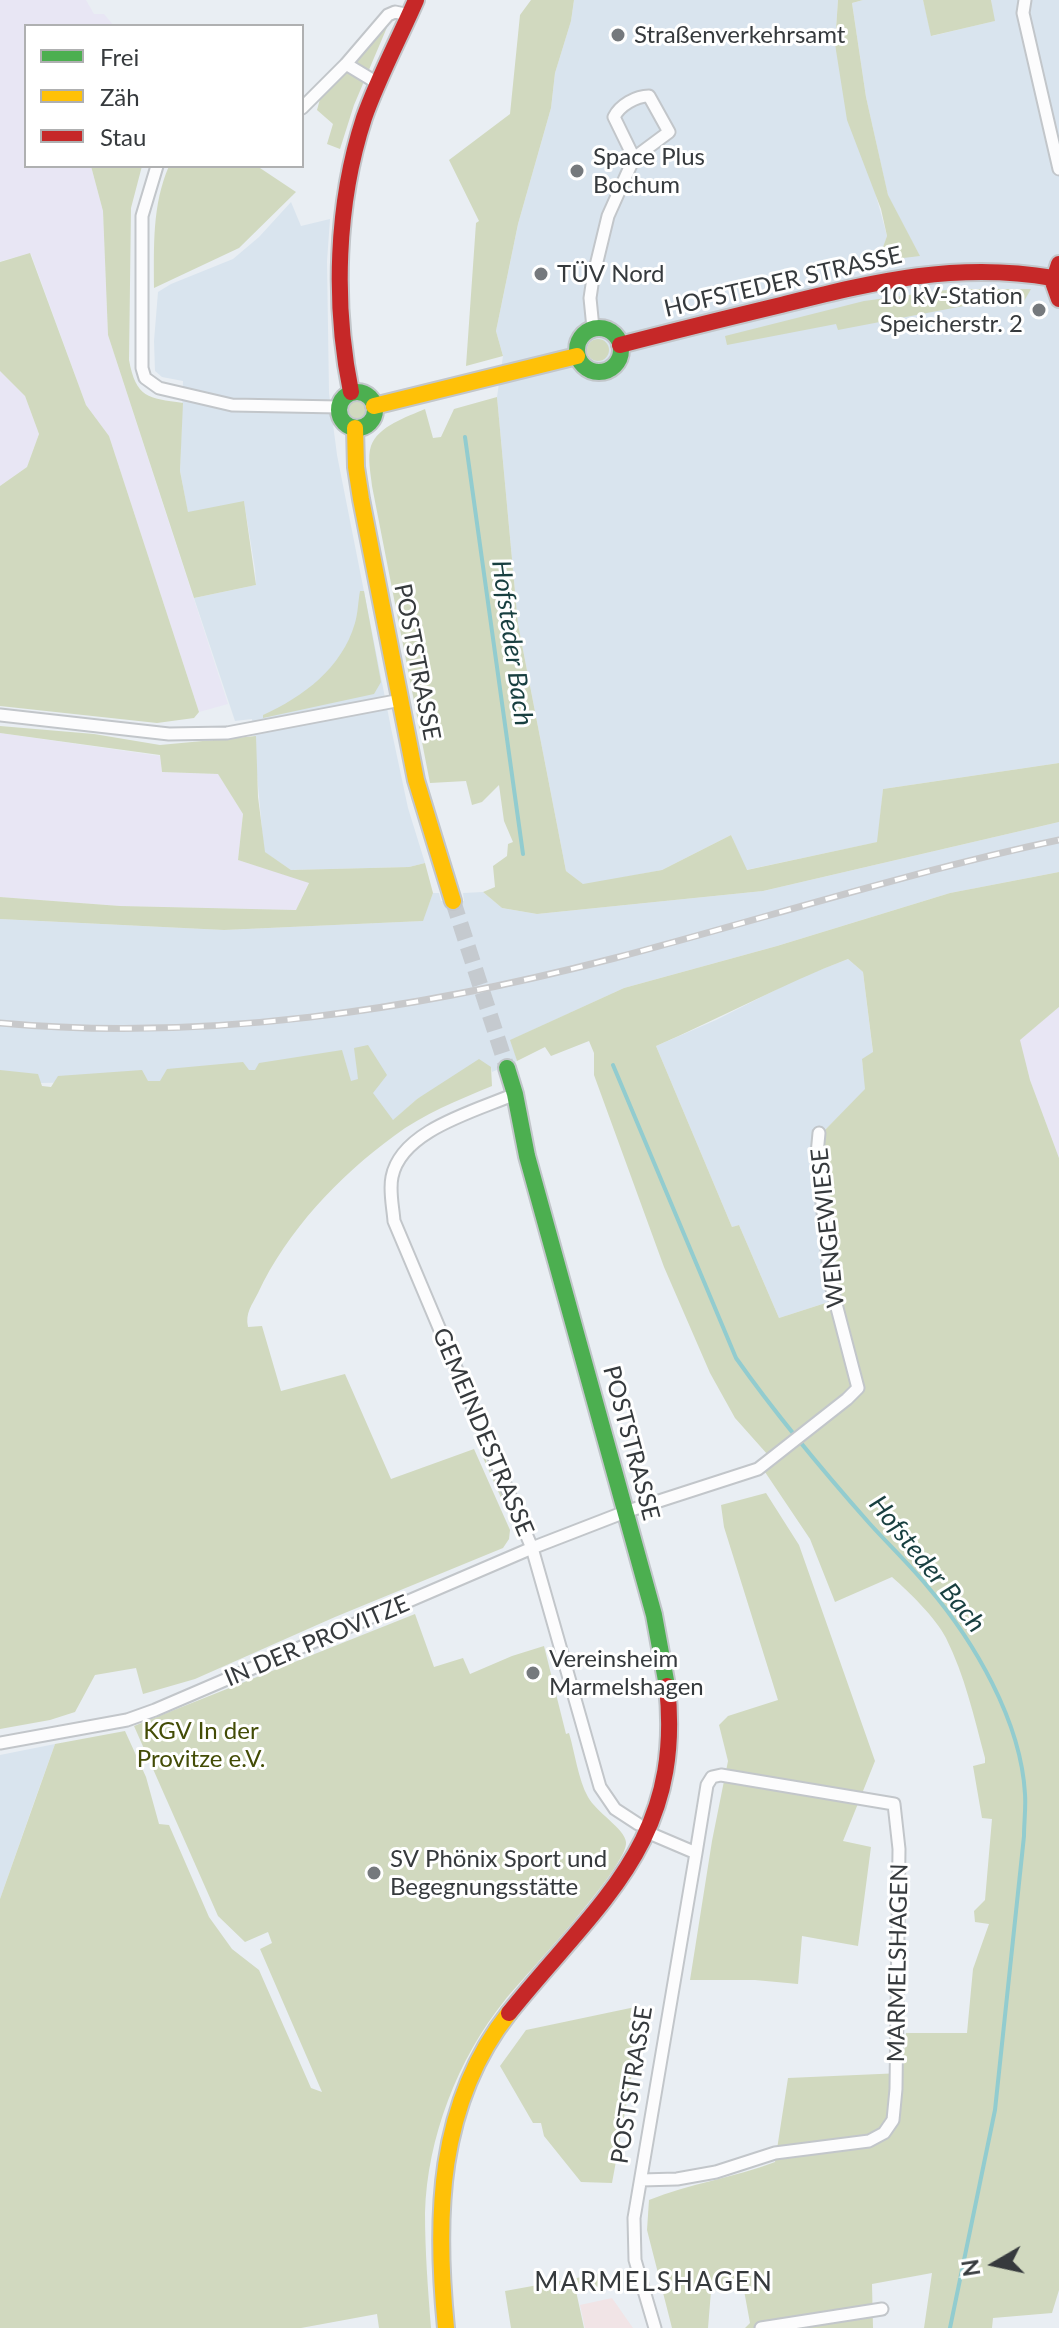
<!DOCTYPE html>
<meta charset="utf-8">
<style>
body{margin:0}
#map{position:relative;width:1059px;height:2328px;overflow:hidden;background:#e9eef3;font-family:Lato,sans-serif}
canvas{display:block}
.legend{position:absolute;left:24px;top:24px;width:280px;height:144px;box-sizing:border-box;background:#fff;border:2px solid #afb0b1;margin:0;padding:10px 14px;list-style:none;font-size:24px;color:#363a3d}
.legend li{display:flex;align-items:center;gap:16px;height:40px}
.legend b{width:40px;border:2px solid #afb0b1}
.north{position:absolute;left:955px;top:2224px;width:80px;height:80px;-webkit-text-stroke:6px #fff;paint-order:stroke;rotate:261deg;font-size:22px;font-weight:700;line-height:32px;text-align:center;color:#363a3d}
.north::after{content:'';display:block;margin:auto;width:28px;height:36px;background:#363a3d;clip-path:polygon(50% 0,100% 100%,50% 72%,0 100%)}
</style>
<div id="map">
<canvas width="1059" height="2328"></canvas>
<ul class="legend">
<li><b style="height:10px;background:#4caf50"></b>Frei</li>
<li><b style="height:10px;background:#ffc107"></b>Zäh</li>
<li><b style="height:10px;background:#c62828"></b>Stau</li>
</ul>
<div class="north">N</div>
</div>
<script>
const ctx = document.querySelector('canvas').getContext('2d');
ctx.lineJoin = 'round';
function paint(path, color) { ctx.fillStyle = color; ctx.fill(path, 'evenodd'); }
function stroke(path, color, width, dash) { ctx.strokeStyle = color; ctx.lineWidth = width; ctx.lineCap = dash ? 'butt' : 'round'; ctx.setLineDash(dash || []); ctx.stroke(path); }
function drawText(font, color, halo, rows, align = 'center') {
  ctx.font = font + ' Lato,sans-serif'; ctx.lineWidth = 6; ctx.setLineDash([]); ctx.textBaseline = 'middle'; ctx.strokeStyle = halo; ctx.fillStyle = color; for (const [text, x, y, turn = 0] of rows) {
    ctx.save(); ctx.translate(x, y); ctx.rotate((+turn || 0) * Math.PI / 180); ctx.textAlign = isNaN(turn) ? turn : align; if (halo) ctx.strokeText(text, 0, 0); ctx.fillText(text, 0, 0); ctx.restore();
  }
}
paint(new Path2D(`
 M 574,0 L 838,0 L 835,44 L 887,236 L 879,261 L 919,255 L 888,196 L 866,97 L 852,3 L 863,0 L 923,0 L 932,36 L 994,21 L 991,0 L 1059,0 L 1059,763 L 883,789 L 878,842 L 746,870 L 731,835 L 662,870 L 584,885 L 566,871 L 518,624 L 497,397 L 503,356 L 496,331 L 518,224 L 551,108 L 555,73 L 571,21 Z
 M 291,202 L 301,226 L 330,219 L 327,261 L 329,393 L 337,455 L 391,728 L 408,808 L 425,863 L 409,867 L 291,870 L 264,852 L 252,719 L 235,721 L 194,598 L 256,585 L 255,569 L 244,502 L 188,513 L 180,471 L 183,381 L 162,377 L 155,371 L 154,341 L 158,292 L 171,284 L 233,259 L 259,237 Z
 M 1059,822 L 1059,872 L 950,893 L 777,946 L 624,988 L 511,1040 L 517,1061 L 492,1072 L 491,1067 L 417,1099 L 394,1120 L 148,1081 L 40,1083 L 0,1079 L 0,919 L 224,930 L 422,921 L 433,893 L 439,893 L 441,901 L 464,901 L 463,893 L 483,892 L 502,908 L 537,914 L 763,891 Z
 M 848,959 L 863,972 L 873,1053 L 862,1060 L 866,1089 L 823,1132 L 838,1299 L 779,1318 L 739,1225 L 732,1227 L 656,1046 L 716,1020 L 797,979 Z
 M 55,1744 L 37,1794 L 0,1899 L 0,1755 Z`), '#d9e4ee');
paint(new Path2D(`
 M 0,0 L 86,0 L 94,14 L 104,14 L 114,26 L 26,26 L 26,166 L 91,166 L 103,211 L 108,335 L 228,704 L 199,712 L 109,436 L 86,405 L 31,254 L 0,261 Z
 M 0,371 L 25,396 L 39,434 L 27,467 L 0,486 Z
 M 0,733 L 160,756 L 162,772 L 218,774 L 243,814 L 238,860 L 309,882 L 296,910 L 120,906 L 0,897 Z
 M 1059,1007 L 1059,1158 L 1030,1080 L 1019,1040 Z`), '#e8e6f4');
paint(new Path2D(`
 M 612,2298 L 633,2328 L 585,2328 L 580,2305 Z`), '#f1e4e6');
paint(new Path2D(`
 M 531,0 L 574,0 L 571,21 L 555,73 L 551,108 L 518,224 L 496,331 L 503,356 L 466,366 L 476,223 L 479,221 L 449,160 L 510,114 L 520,15 Z
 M 838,0 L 863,0 L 852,3 L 866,97 L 888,195 L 920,256 L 878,261 L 887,236 L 881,209 L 847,120 L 835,44 Z
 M 923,0 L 991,0 L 995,21 L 931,36 Z
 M 388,25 L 354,105 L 340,149 L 327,144 L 333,124 L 317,110 L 320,99 Z
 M 91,166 L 142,166 L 131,208 L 129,360 C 136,398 148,398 183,403 L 180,471 L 188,512 L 244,501 L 256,585 L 194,598 L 108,335 L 103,211 Z
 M 169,166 L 257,166 L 296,192 L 239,248 L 154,288 C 154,246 152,205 169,166 Z
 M 30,253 L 86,405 L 109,436 L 199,712 L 194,718 L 157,723 L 0,706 L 0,486 L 27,467 L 39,434 L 25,396 L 0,371 L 0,262 Z
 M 954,289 L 1031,289 L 1023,303 L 1021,295 L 838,330 L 836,324 L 727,345 L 725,336 L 864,301 Z
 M587 350a11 11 0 1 1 22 0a11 11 0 1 1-22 0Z
 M 497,397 L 518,624 L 566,871 L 583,884 L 662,870 L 731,835 L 747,870 L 877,842 L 883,789 L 1059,763 L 1059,822 L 763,891 L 537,914 L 502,908 L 483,892 L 495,887 L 493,866 L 507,856 L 508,844 L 513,842 L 504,821 L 499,785 L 482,802 L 472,805 L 466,781 L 430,783 L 372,486 C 371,475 367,457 371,446 C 378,426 407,417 425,409 L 433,438 L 441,437 L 454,409 Z
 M346 409a12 12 0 1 1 24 0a12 12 0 1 1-24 0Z
 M 360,591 L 364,591 L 381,682 L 374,694 L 263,718 L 263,715 C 303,697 342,668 355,623 C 358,613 358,602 360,591 Z
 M 0,726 L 94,734 L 160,745 L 256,736 L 258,797 L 265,852 L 291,870 L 409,867 L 425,863 L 433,893 L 423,921 L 224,930 L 0,919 L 0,897 L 120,906 L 296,910 L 309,883 L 238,860 L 243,814 L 218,774 L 162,772 L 160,755 L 0,733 Z
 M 1059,872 L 1059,1007 L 1020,1040 L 1030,1080 L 1059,1158 L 1059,2290 L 1052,2313 L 993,2318 L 992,2328 L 924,2328 L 932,2273 L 872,2284 L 873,2328 L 745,2328 L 750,2323 L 743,2285 L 711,2291 L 708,2328 L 672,2328 L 647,2230 L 649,2200 C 690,2183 734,2178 775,2162 L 788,2078 L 902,2073 L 906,2033 L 967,2033 L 973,1969 L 989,1924 L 975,1922 L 974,1911 L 985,1900 L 992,1819 L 982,1818 L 973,1766 L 985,1763 L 985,1758 C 974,1717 965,1676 946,1638 C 936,1618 909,1592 892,1577 L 835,1602 L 810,1539 L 765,1472 L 776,1464 L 735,1418 L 710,1373 L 664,1267 L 594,1075 L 594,1053 L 589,1041 L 551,1056 L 545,1047 L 517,1061 L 510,1040 L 624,988 L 777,946 L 950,893 ZM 848,959 L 863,972 L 873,1052 L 862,1059 L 865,1089 L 823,1132 L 838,1299 L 779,1318 L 739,1225 L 732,1227 L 656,1046 C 721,1018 782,984 848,959 Z
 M 368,1045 L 387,1075 L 373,1093 L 393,1120 L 417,1099 L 479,1059 L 491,1067 L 492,1086 C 458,1100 423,1114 394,1136 C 339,1176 287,1231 258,1293 C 252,1305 245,1313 248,1327 L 262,1326 L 281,1391 L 345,1374 L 391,1479 L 474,1449 L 510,1530 L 509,1539 L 503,1548 L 335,1617 L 195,1679 L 143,1694 L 136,1668 L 95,1675 L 75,1712 L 50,1720 L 0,1729 L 0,1070 L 38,1074 L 42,1086 L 51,1087 L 58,1076 L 142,1070 L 148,1081 L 160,1081 L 167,1069 L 243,1062 L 249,1070 L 255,1070 L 259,1063 L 342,1050 L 351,1081 L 358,1079 L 354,1048 Z
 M 480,1447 L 518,1530 L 516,1531 L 480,1451 Z
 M 766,1493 L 799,1545 L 875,1761 L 843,1841 L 871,1847 L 858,1946 L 802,1936 L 798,1984 L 755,1980 L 690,1980 L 712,1841 L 728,1761 L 719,1725 L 728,1716 L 778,1700 L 724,1527 L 721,1505 Z
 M 415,1614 L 434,1667 L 463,1658 L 470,1674 L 512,1656 L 544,1646 L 566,1734 L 569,1733 C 575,1753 578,1779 588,1797 C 596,1812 625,1829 626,1842 C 629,1865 525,1976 505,2000 C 458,2058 427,2138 425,2213 C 425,2251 428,2290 431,2328 L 379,2328 L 377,2314 L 301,2328 L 0,2328 L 0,1899 L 55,1744 L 125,1731 L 146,1777 L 159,1824 L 169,1825 L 209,1917 L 232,1949 L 259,1970 L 311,2088 L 322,2092 L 260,1949 L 272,1943 L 268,1932 L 245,1942 L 218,1916 L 134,1726 Z
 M 640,2006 L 647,2026 L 636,2052 L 612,2183 L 581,2182 L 544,2136 L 541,2123 L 533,2123 L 500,2066 L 526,2030 Z
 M 604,2273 L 606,2285 L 576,2291 L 584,2328 L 511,2328 L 505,2291 Z`), '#d1d9bf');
stroke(new Path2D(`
 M 465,437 L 523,854
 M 613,1065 L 736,1358 C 777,1416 823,1471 870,1524 C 889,1545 910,1565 928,1587 C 974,1641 1021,1721 1025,1794 C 1026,1808 1024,1822 1024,1836 L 995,2110 L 950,2328`), '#92cccf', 4);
stroke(new Path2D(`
 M 453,901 L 507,1068`), '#c5cacf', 16, [16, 8]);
const street = new Path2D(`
 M 1025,0 L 1023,13 L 1059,169
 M 379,84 L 346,64 L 388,15 L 395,12 L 410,15
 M 302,108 L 346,64
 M 157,166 L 142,216 L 142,368 L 145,378 L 159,388 L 232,405 L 339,407
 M 593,328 L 590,298 L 593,278 L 608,216 L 634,158 L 669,132 L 649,96 C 636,96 620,105 614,117 L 634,158
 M 0,715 L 169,734 L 227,733 L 401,700
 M 515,1094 C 476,1111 401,1130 392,1177 C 389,1191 393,1207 394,1221 L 532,1548 L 600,1787 L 615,1809 L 638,1824
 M 0,1743 L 127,1720 L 155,1710 L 532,1548 L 625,1512 L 758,1469 L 847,1399 L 858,1388 L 830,1281 L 817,1154 L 819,1133
 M 649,1833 L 696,1853 L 634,2218 L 635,2260 L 655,2328
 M 641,2180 L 677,2179 L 716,2172 L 775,2153 L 869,2141 L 884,2133 L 893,2120 L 896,2089 L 899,1849 L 894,1804 L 721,1775 L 712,1777 L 707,1785 L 696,1853
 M 761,2328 L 882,2309`);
const fast = new Path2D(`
 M577 350a22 22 0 1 1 44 0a22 22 0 1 1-44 0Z
 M339 410a18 18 0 1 1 36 0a18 18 0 1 1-36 0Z
 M 507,1068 L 515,1094 L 527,1156 L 654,1615 L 667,1686`);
const slow = new Path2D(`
 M 374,406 L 577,356
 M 355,428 L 356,467 L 361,499 L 416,780 L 453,901
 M 446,2328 C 435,2218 437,2104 509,2013`);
const jam = new Path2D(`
 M 1059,264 L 1053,282 L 1059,299
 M 620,345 C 674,331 727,318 781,305 C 874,282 956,261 1053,278
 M 351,392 C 333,304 336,204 364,118 C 378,78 399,39 416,0
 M 509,2013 C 597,1903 684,1843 667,1686`);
stroke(street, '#c2c6ca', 15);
stroke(fast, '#c2c6ca', 20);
stroke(slow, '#c2c6ca', 20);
stroke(jam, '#c2c6ca', 20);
stroke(street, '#fcfcfd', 11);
stroke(fast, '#4caf50', 16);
stroke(slow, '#ffc107', 16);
stroke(jam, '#c62828', 16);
const rail = new Path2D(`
 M 0,1023 C 207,1042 415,1010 615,958 C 763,919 909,872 1059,840`);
stroke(rail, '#c8c9cb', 7);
stroke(rail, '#fff', 4, [12]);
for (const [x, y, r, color] of [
 [618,35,8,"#75797d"],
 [577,171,8,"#75797d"],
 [541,274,8,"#75797d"],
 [1039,310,8,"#75797d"],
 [533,1673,8,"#75797d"],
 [374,1873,8,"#75797d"]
]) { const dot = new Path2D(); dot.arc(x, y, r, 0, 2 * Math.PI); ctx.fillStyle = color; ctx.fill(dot); stroke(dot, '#fff', 3); }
drawText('24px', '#363a3d', '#fff', [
 ["Straßenverkehrsamt",634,35],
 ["Space Plus",593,157],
 ["Bochum",593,185],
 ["TÜV Nord",557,274],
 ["10 kV-Station",1023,296,"right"],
 ["Speicherstr. 2",1023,324,"right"],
 ["Vereinsheim",549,1659],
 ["Marmelshagen",549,1687],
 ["SV Phönix Sport und",390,1859],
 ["Begegnungsstätte",390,1887]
], 'left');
drawText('24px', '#363a3d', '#fff', [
 ["HOFSTEDER STRASSE",783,282,-13],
 ["POSTSTRASSE",417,662,79],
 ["WENGEWIESE",828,1228,-96],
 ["GEMEINDESTRASSE",483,1432,67],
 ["POSTSTRASSE",631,1443,75],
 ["IN DER PROVITZE",317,1641,-23],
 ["MARMELSHAGEN",898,1963,-89],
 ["POSTSTRASSE",632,2085,-81]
]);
drawText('24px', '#434c06', '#fff', [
 ["KGV In der",201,1731],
 ["Provitze e.V.",201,1759]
]);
drawText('italic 26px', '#183f40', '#fff', [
 ["Hofsteder Bach",512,643,82],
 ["Hofsteder Bach",927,1564,51]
]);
ctx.letterSpacing = '2px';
drawText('26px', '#363a3d', '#fff', [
 ["MARMELSHAGEN",654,2283]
]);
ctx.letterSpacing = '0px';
</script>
